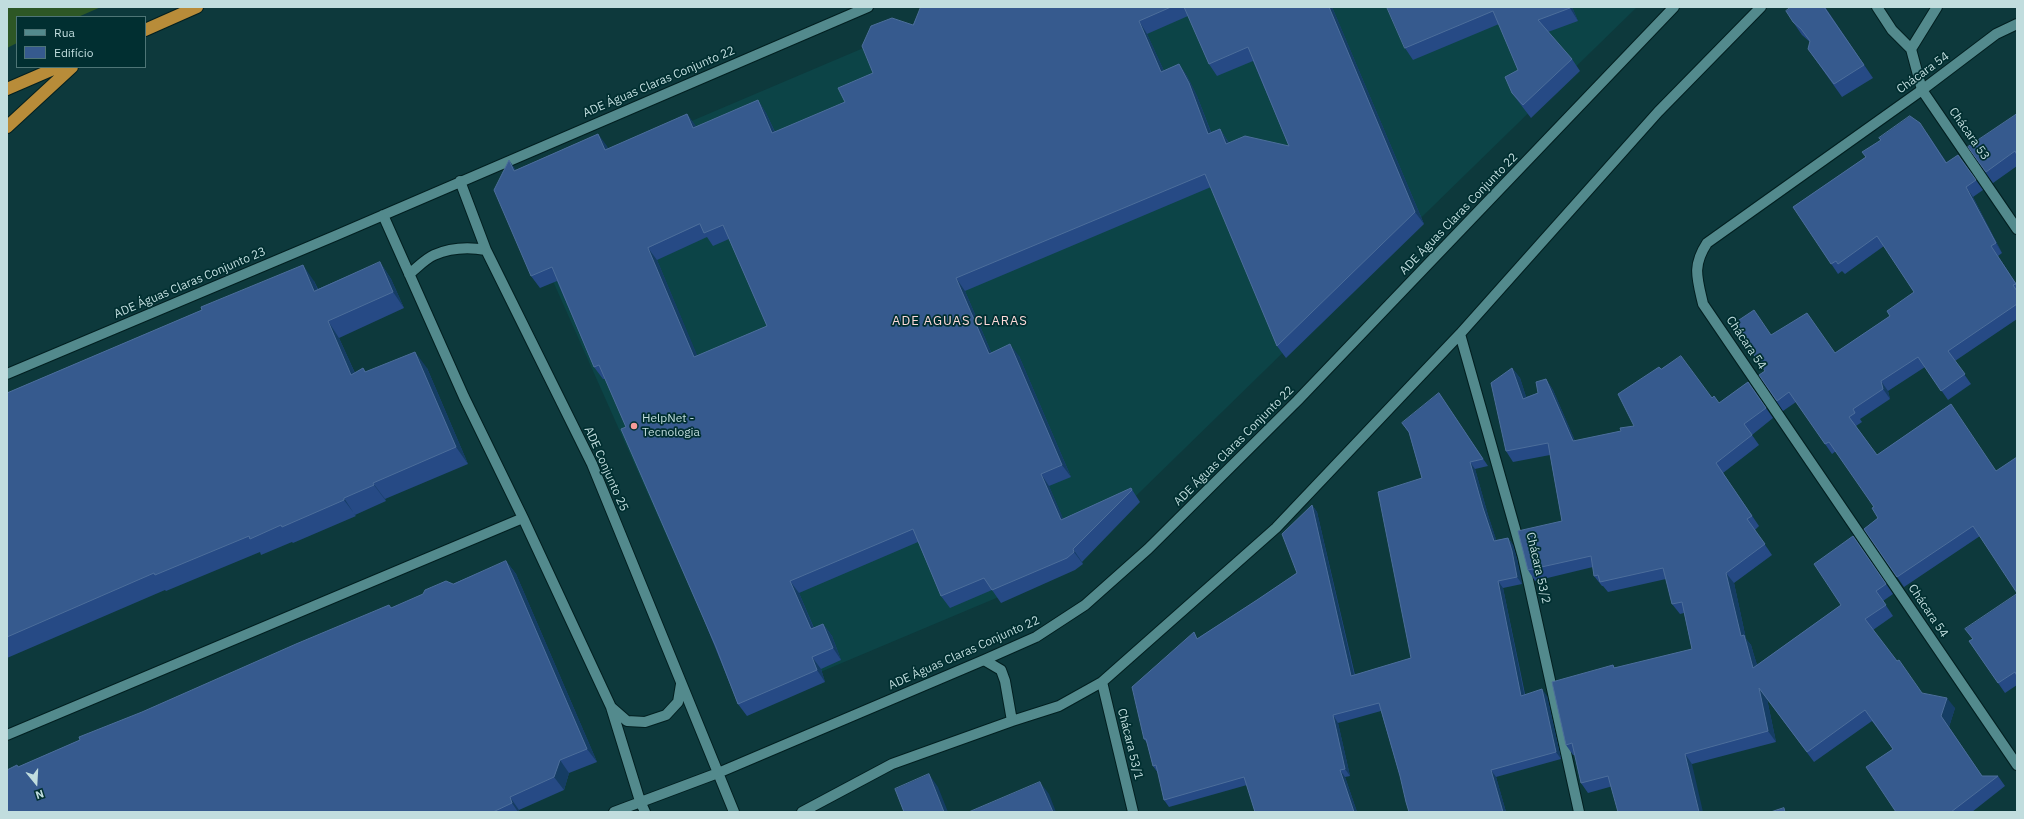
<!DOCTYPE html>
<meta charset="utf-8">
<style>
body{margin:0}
#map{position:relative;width:2024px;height:819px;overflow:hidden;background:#0d393c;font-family:"IBM Plex Sans",sans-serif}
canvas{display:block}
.frame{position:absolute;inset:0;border:8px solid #c1ddde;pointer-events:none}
.legend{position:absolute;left:16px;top:16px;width:130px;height:52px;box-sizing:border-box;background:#012f31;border:1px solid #4e7576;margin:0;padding:5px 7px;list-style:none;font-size:12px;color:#c1ddde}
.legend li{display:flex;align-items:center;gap:8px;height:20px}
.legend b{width:20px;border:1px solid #4e7576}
.north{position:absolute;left:16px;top:763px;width:40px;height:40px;-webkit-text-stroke:3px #012f31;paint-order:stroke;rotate:162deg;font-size:11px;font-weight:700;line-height:16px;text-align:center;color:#c1ddde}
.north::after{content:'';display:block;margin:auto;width:14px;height:18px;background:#c1ddde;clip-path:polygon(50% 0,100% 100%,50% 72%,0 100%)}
</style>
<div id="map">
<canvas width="2024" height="819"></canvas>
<div class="frame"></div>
<ul class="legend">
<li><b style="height:5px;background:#538a8d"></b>Rua</li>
<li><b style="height:11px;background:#365a8e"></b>Edifício</li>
</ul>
<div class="north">N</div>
</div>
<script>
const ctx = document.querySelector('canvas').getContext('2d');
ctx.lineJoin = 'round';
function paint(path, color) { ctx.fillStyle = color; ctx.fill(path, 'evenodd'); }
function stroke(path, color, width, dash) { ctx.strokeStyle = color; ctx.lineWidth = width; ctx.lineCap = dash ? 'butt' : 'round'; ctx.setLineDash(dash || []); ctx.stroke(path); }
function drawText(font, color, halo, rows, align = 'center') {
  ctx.font = font + ' "IBM Plex Sans",sans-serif'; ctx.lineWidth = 3.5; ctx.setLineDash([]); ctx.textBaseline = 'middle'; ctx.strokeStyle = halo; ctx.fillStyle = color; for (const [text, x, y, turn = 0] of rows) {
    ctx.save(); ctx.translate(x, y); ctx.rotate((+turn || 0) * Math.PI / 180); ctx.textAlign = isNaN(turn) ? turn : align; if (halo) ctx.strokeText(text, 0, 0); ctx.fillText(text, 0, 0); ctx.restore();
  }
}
paint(new Path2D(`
 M 960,7 L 1637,7 L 1058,572 L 742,705 L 515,196 Z`), '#0c4447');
paint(new Path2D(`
 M 7,7 L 101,7 L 78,17 L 17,17 L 17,43 L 7,48 Z`), '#2d5725');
const minor = new Path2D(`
 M 1877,7 L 1892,30 L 1911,49 L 1922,90 L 2017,229
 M 2017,24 L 1996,34 L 1922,90 L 1707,243 C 1692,266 1697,278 1703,304 L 2017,765
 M 1911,49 L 1937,7
 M 460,181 L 486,250 L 592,464 L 734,812
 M 383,215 L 464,397 L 523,518 L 611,707 L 640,801 L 645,812
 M 409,274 C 417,268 425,259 434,255 C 450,248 469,247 486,250
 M 1460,334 L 1523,557 L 1579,812
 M 7,374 L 337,235 L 868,7
 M 984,660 L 1001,670 L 1005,681 L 1012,721
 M 1102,682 L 1133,812
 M 611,707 L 627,721 L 645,722 L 666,715 L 678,702 L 681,684
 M 7,735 L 523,518
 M 614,812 L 718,773 L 984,660 L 1036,637 L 1085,605 L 1148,549 L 1297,401 L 1674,7
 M 802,812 L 892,764 L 1012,721 L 1059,706 L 1102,682 L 1276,528 L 1460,334 L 1658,112 L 1761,7`);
const highway = new Path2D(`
 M 145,30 L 197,7
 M 7,89 L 58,67
 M 7,127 L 72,67`);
stroke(minor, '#021f20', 12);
stroke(highway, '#021f20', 14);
stroke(minor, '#538a8d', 10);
stroke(highway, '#b88c39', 12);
paint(new Path2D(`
 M 921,7 L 1332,7 L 1424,224 L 1286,358 L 1277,346 L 1211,187 L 965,291 L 991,352 L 1019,356 L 1071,477 L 1049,486 L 1063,519 L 1131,488 L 1140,502 L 1082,562 L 1083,564 L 1075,570 L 1001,603 L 992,590 L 950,608 L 941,596 L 918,542 L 799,593 L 814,628 L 823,624 L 832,636 L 841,660 L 821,669 L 825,682 L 747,716 L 738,704 L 626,427 L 605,379 L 603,379 L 594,367 L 557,281 L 540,288 L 531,276 L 516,170 L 598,134 L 608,149 L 687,114 L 696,127 L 758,100 L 766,113 L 775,132 L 845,102 L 873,73 L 913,25 ZM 1188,16 L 1209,64 L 1217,76 L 1253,61 L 1289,146 L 1229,143 L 1220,129 L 1211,132 L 1197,96 L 1187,76 L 1179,64 L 1164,71 L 1147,34 ZM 707,237 L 713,246 L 729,239 L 767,326 L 697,356 L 657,260 Z
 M 1387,7 L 1572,7 L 1578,21 L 1548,32 L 1572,59 L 1580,71 L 1531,118 L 1521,105 L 1512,93 L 1518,70 L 1499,24 L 1413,60 L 1405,48 Z
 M 1825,7 L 1873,78 L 1842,97 L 1808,49 L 1810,42 L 1802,35 L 1793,22 Z
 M 2017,114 L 2017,166 L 1993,183 L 1968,147 Z
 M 1927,133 L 1947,163 L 1958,155 L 1983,190 L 1973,197 L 2002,253 L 1998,256 L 2017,285 L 2017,319 L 1955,361 L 1971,384 L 1948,400 L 1925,367 L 1888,391 L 1890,399 L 1860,419 L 1862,422 L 1856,426 L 1877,455 L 1951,404 L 1980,536 L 1904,587 L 1864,529 L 1878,518 L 1874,507 L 1836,451 L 1832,454 L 1796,402 L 1783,411 L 1759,375 L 1765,371 L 1771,335 L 1835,353 L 1890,316 L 1914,292 L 1884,246 L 1845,274 L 1842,271 L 1838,274 L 1793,207 L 1866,157 L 1881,141 L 1879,138 Z
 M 380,262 L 391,279 L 404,308 L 339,338 L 355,373 L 363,368 L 366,372 L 427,368 L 468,464 L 385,499 L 386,501 L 355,515 L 356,516 L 293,543 L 292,542 L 261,555 L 260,552 L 166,591 L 165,590 L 7,658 L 7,393 L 202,310 L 314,281 L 318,289 Z
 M 1512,368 L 1520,378 L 1526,397 L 1538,393 L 1546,379 L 1553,390 L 1575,441 L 1621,431 L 1634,426 L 1661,369 L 1719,403 L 1748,382 L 1773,418 L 1752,435 L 1759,445 L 1723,473 L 1759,526 L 1755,530 L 1772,555 L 1734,583 L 1746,639 L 1751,645 L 1753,652 L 1757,665 L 1841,605 L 1853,536 L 1893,594 L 1883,601 L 1893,616 L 1873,630 L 1922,694 L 1955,708 L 1949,727 L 1982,776 L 1998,776 L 2005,786 L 1972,812 L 1896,812 L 1893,749 L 1872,721 L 1814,762 L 1767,699 L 1776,742 L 1692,764 L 1588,793 L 1581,783 L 1575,755 L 1573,755 L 1566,745 L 1613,665 L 1615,668 L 1692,649 L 1684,613 L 1680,614 L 1672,604 L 1666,579 L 1608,592 L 1603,586 L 1602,586 L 1594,576 L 1593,567 L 1535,581 L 1528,570 L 1562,521 L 1550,455 L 1513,462 L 1506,451 Z
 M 1439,393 L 1488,466 L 1475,469 L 1488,515 L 1496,540 L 1508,538 L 1513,545 L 1517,559 L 1522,584 L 1503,588 L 1525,694 L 1547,696 L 1561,759 L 1496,777 L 1506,812 L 1409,812 L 1400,776 L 1381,711 L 1338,723 L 1350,776 L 1345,777 L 1357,812 L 1255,812 L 1247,785 L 1169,807 L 1164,800 L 1158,773 L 1153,766 L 1147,743 L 1144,739 L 1198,638 L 1257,600 L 1297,573 L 1312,505 L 1317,512 L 1355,675 L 1411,658 L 1422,478 L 1409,433 L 1402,423 Z
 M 506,561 L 516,574 L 597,762 L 569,773 L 564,790 L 519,810 L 519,812 L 7,812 L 18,767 L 80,740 L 391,608 L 453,584 Z
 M 2017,594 L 2017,685 L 2005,693 L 1969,641 L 1973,639 Z`), '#264a85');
paint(new Path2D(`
 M 1329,7 L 1332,7 L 1424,224 L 1415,212 Z
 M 1569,7 L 1572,7 L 1578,21 L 1570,8 Z
 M 1139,21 L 1147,34 L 1170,84 L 1161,72 Z
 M 1179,64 L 1187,76 L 1197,96 L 1216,146 L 1208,134 Z
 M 758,100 L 766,113 L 781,146 L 772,133 Z
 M 687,114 L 696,126 L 702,141 L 693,128 Z
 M 1220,129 L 1228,142 L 1234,156 L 1226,144 Z
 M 598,134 L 607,146 L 614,162 L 605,150 Z
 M 509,160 L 518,173 L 514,171 Z
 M 1966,187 L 1973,197 L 2002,253 L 1996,243 Z
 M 1991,246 L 1998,256 L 2017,285 L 2016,284 Z
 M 648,248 L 657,260 L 703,369 L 694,357 Z
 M 380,262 L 391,279 L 404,308 L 393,292 Z
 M 303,265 L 314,281 L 325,308 L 314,291 Z
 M 956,278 L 965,291 L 997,366 L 989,354 Z
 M 328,321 L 339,338 L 363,391 L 351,375 Z
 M 1010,344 L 1019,356 L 1071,477 L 1062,465 Z
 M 415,352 L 427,368 L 468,464 L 456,447 Z
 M 1512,368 L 1520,378 L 1530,409 L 1523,399 Z
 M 1546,379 L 1553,390 L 1580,452 L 1573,441 Z
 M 1881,381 L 1888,391 L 1890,399 L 1883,389 Z
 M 1470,462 L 1475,469 L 1488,515 L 1499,548 L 1494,541 L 1483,508 Z
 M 1041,474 L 1049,486 L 1069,532 L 1061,520 Z
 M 373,483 L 385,499 L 386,501 L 374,485 Z
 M 344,498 L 355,515 L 356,516 L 344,500 Z
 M 1312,505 L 1317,512 L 1356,683 L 1351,676 Z
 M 1508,538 L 1513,545 L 1517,559 L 1522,584 L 1517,577 Z
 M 1073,549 L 1082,562 L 1083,564 L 1074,552 Z
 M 506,561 L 516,574 L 597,762 L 587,749 Z
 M 1726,573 L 1734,583 L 1746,639 L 1751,645 L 1753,652 L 1761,678 L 1753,668 L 1741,636 Z
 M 790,581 L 799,593 L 819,641 L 811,629 Z
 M 1498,581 L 1503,588 L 1526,703 L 1521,696 Z
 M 823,624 L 832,636 L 841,660 L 833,648 Z
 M 812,657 L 821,669 L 825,682 L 817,670 Z
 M 1759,688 L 1767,699 L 1776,742 L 1768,731 Z
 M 1542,689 L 1547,696 L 1561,759 L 1556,752 Z
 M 1947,698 L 1955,708 L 1949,727 L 1989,786 L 1941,716 Z
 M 1333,715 L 1338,723 L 1350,776 L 1345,769 Z
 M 1685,754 L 1692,764 L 1703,812 L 1699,812 Z
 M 560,760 L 569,773 L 564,790 L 554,777 Z
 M 1340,770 L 1345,777 L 1357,812 L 1354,812 Z
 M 1491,770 L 1496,777 L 1506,812 L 1503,812 Z
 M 929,774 L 938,787 L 948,812 L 944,812 Z
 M 1040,782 L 1049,794 L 1056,812 L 1053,812 Z
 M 510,797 L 519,810 L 519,812 L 518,812 L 512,803 Z`), '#153d64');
const building = new Path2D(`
 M 921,7 L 1171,7 L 1139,21 L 1161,72 L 1179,64 L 1189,83 L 1208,134 L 1220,129 L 1226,144 L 1245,136 L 1289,146 L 1248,47 L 1209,64 L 1184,7 L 1329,7 L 1415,212 L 1277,346 L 1205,174 L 956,278 L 989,354 L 1010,344 L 1062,465 L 1041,474 L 1061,520 L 1131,488 L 1132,490 L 1073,549 L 1074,552 L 1067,558 L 992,590 L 984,578 L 941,596 L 913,529 L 790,581 L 811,629 L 823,624 L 833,648 L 812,657 L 817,670 L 738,704 L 716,647 L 621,429 L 626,427 L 599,365 L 594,367 L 552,267 L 531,276 L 494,190 L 509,160 L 514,171 L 598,134 L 605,150 L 687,114 L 693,128 L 758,100 L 772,133 L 845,102 L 838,88 L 873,73 L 862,46 L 871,26 L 892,18 L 913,25 ZM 700,224 L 704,233 L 723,225 L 767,326 L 694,357 L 648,248 Z
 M 1387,7 L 1569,7 L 1570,8 L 1538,20 L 1572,59 L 1523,105 L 1512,93 L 1505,77 L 1518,70 L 1493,11 L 1405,48 Z
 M 1791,7 L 1824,7 L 1864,65 L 1834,84 L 1808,49 L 1810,41 L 1801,29 L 1793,22 L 1786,11 Z
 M 2017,114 L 2017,155 L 2015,151 L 1986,172 L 1968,147 Z
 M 1910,116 L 1920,123 L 1946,163 L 1958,155 L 1976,180 L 1966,187 L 1996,243 L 1991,246 L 2016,284 L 2013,285 L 2017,291 L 2017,304 L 1948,351 L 1965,374 L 1941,391 L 1918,357 L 1881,381 L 1883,389 L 1853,409 L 1855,413 L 1849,417 L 1877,455 L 1951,404 L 1996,471 L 2017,457 L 2017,593 L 1973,526 L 1897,577 L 1864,529 L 1878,518 L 1872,508 L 1874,507 L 1829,442 L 1825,444 L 1789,392 L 1777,401 L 1759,375 L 1765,371 L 1733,324 L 1754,310 L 1771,335 L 1807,313 L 1835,353 L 1890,316 L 1887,311 L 1914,292 L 1877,236 L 1838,264 L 1836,261 L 1831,264 L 1793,207 L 1866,157 L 1862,152 L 1881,140 L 1879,138 Z
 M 380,262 L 393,292 L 328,321 L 351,375 L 363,368 L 365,372 L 415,352 L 456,447 L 373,483 L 374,485 L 344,498 L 344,500 L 282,527 L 281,525 L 250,539 L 249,536 L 155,575 L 154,573 L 7,637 L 7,393 L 202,310 L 201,307 L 303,265 L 314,291 Z
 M 1681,356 L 1712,398 L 1714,396 L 1719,403 L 1748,382 L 1766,408 L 1744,424 L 1752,435 L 1716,463 L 1752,516 L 1747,519 L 1765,544 L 1726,573 L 1741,636 L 1744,635 L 1746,642 L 1753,668 L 1841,605 L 1814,564 L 1853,536 L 1886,584 L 1876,591 L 1886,605 L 1865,619 L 1897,661 L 1899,660 L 1922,693 L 1947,698 L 1941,716 L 1982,776 L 1998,776 L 1951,812 L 1896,812 L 1866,767 L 1893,749 L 1865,710 L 1807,752 L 1759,688 L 1768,731 L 1685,754 L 1699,812 L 1618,812 L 1608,776 L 1581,783 L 1572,743 L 1566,745 L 1552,682 L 1613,665 L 1614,668 L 1692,649 L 1682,602 L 1672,604 L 1663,568 L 1600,582 L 1598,575 L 1594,576 L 1591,556 L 1528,570 L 1518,531 L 1562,521 L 1548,443 L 1506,451 L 1491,383 L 1512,368 L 1523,399 L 1538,393 L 1536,382 L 1546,379 L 1573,441 L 1621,431 L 1620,428 L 1634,426 L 1618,394 L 1659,367 L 1661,369 Z
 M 1439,393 L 1483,459 L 1470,462 L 1483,508 L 1494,541 L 1508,538 L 1512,551 L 1517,577 L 1498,581 L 1521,696 L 1542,689 L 1556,752 L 1491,770 L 1503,812 L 1409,812 L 1406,802 L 1400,776 L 1379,703 L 1333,715 L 1345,769 L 1340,770 L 1354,812 L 1255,812 L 1244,777 L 1164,800 L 1156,765 L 1153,766 L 1146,739 L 1144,739 L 1132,687 L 1194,632 L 1197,639 L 1257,600 L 1297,573 L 1282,534 L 1312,505 L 1351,676 L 1411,658 L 1378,492 L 1422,478 L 1409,432 L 1402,423 Z
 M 506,561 L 587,749 L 560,760 L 554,777 L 510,797 L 512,803 L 493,812 L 7,812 L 7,770 L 17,765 L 18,767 L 80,740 L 79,737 L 142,712 L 296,644 L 389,605 L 391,608 L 423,594 L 425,590 L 446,581 L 453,584 Z
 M 2017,594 L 2017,676 L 2015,672 L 1998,683 L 1969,641 L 1973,639 L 1965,629 Z
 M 929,774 L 944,812 L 904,812 L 895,789 Z
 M 1040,782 L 1053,812 L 969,812 Z
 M 1784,808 L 1785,812 L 1771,812 Z`);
paint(building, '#365a8e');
stroke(building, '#4c6e9b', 1);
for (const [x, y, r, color] of [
 [634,426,4,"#f59b9a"]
]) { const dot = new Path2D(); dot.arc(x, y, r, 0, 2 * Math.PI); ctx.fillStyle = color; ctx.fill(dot); stroke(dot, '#012f31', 1.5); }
drawText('12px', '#c1ddde', '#012f31', [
 ["Chácara 54",1923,73,-36],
 ["ADE Águas Claras Conjunto 22",659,82,-23],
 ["Chácara 53",1969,134,55],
 ["ADE Águas Claras Conjunto 22",1459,214,-46],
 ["ADE Águas Claras Conjunto 23",190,283,-23],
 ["Chácara 54",1746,343,56],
 ["ADE Águas Claras Conjunto 22",1234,446,-45],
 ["ADE Conjunto 25",606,469,66],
 ["Chácara 53/2",1538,568,77],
 ["Chácara 54",1928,611,56],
 ["ADE Águas Claras Conjunto 22",964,653,-24],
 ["Chácara 53/1",1130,744,76]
]);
drawText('12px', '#c1ddde', '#012f31', [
 ["HelpNet -",642,419],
 ["Tecnologia",642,433]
], 'left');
ctx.letterSpacing = '1px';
drawText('13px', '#fedad9', '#012f31', [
 ["ADE AGUAS CLARAS",960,321]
]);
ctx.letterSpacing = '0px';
</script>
